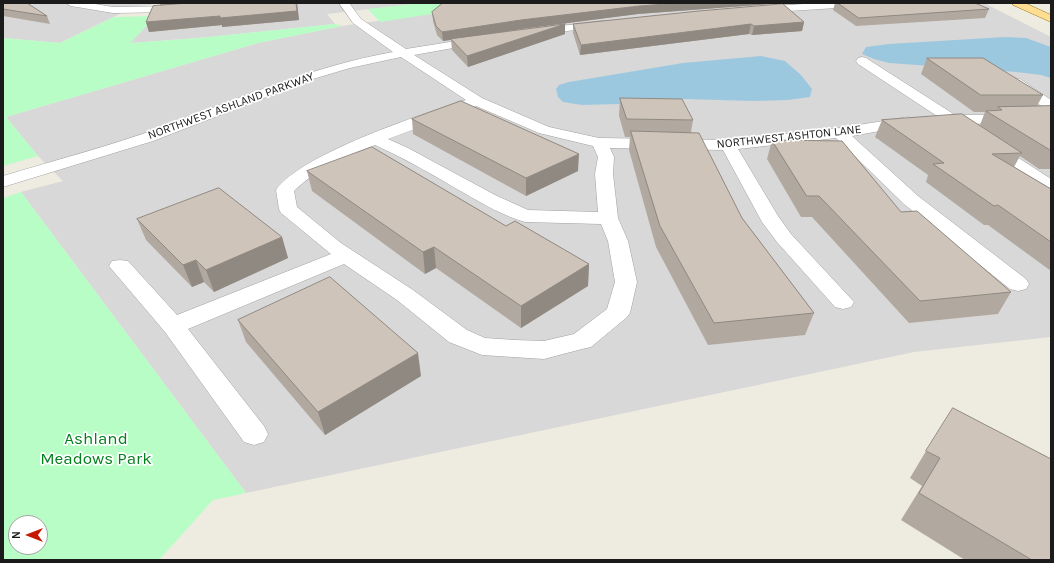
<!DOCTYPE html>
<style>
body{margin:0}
#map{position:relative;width:1054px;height:563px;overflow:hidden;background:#eeebe0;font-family:Karla,sans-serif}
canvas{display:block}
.frame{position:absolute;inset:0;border:4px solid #1b1b1b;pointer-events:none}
.north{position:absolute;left:8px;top:515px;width:40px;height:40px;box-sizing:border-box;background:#fff;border:1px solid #a4a4a4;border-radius:50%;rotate:270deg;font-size:11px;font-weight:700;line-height:16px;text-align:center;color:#1b1b1b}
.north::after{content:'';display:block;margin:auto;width:14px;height:18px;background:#c61800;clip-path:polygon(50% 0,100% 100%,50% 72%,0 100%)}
</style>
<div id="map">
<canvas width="1054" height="563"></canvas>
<div class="frame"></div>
<div class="north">N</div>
</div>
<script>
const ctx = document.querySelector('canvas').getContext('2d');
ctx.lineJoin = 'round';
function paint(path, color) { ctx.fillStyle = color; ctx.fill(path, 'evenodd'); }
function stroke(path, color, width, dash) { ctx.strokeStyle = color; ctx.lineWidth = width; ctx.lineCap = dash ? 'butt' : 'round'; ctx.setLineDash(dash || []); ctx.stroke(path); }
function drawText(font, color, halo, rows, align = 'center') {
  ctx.font = font + ' Karla,sans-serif'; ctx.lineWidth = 3.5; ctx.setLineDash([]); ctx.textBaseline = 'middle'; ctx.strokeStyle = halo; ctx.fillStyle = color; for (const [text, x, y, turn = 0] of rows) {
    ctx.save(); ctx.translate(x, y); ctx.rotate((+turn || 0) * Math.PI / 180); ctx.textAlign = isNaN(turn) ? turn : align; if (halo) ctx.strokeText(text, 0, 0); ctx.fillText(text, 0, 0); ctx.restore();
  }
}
paint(new Path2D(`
 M 3,3 L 154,3 L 151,5 L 136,6 L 60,43 L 3,38 Z
 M 202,3 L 422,3 L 327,14 L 335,24 L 199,38 L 130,43 L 156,16 Z
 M 503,3 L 984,3 L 1051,37 L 1051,337 L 914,352 L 246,493 L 21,192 L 63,181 L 38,156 L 6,117 L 258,43 L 342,26 Z`), '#d9d8d8');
paint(new Path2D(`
 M 422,3 L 503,3 L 380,22 L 368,9 Z
 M 156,16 L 130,43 L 199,38 L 335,24 L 342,26 L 258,43 L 6,117 L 38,156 L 3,166 L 3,38 L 60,43 L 114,17 Z
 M 21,192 L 246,493 L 213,500 L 159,560 L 3,560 L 3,198 ZM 16,523 L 40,523 L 40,547 L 16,547 Z`), '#b7fdc5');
paint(new Path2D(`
 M 1005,37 L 1026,38 L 1051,47 L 1051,78 L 1041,75 L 1016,72 L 889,63 L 874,59 L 862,54 L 866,47 L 889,44 Z
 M 761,56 L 785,61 L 801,75 L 812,89 L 810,97 L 788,100 L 753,101 L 685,99 L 620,104 L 582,105 L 563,102 L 558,97 L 556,89 L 559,85 L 569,82 L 683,63 Z`), '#9cc8df');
const minor = new Path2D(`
 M 66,3 L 89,3 L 113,7 L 181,6 L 186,9 L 181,12 L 113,13 L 71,6 Z
 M 339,3 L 349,3 L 361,19 L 406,49 L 481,37 L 485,38 L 487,40 L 485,42 L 481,43 L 414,55 L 482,98 L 549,127 L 599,138 L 728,140 L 840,128 L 908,117 L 913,119 L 916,122 L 913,125 L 852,136 L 918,196 L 1026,279 L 1029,284 L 1026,289 L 1018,291 L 1010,289 L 904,204 L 836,138 L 738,149 L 778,216 L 791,234 L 854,302 L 851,307 L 843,309 L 835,307 L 777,242 L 762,222 L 723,150 L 610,148 L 614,157 L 613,174 L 618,218 L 628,241 L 637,282 L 630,313 L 626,318 L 591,347 L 582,349 L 544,359 L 482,355 L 449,342 L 397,300 L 344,264 L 188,329 L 264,426 L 268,434 L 264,442 L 254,445 L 244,442 L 165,332 L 109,266 L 112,261 L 120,260 L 128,261 L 177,315 L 331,254 L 281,213 L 279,209 L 276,190 C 301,154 422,114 466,100 L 401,57 L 350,68 L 313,79 L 153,141 L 3,187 L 3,176 C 56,160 110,146 162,127 C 241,98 310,67 393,52 L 353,23 ZM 476,106 L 539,133 L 593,146 L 598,157 L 595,174 L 598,212 L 528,210 L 495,195 L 408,148 L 388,139 ZM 375,145 C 406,159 435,176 464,193 C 483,204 504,216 525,222 L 601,224 L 608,241 L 615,282 L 607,309 L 574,334 L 544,341 L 515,340 L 485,338 L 467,330 L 413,290 L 341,243 L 297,207 L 294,191 C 316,169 347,157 375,145 Z
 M 820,3 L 873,3 L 868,6 L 757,13 L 752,10 L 757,7 Z
 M 602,21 L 606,22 L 607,24 L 606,26 L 536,35 L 530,32 L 536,29 Z
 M 862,57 L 866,58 L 955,115 L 1051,114 L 1051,122 L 966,124 L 963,127 L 958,129 L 949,124 L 935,123 L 933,120 L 937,116 L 858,64 L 856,61 L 858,58 Z
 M 1015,78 L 1020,79 L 1051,100 L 1051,110 L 1046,109 L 1010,85 L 1008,82 L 1010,79 Z
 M 991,142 L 997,144 L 1051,179 L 1051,192 L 1045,191 L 985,150 L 983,147 L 985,144 Z`);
const major = new Path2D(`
 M 1012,3 L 1025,3 L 1051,15 L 1051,22 L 1013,5 Z`);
stroke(minor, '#a2a2a2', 1);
stroke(major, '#927400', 1);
paint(minor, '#fff');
paint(major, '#ffde93');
paint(new Path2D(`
 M 3,3 L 47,16 L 50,24 L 3,16 Z
 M 160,3 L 297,3 L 299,20 L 222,27 L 222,25 L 149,32 L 146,22 L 160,5 Z
 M 835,3 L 975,3 L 989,9 L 985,18 L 856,26 L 833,10 Z
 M 771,4 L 638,14 L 521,29 L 477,36 L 565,24 L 565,34 L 468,67 L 452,50 L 451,40 L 443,41 L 437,35 L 433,21 L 432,12 Z
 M 804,22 L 802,31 L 752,35 L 749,34 L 580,55 L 573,33 L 573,24 Z
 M 927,58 L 1043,95 L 1037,106 L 1051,106 L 1051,169 L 1039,169 L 1020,156 L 1014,167 L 1051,189 L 1051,271 L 988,225 L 984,225 L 926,182 L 928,175 L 875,137 L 882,120 L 980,125 L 985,112 L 974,112 L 921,74 Z
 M 620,98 L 693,120 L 691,132 L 742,218 L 814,313 L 805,335 L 708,345 L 656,247 L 629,150 L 630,137 L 625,137 L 619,116 Z
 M 412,119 L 578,171 L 526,196 L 413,134 Z
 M 772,140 L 901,212 L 1011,292 L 998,314 L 909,323 L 812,217 L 801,217 L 767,159 Z
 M 307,171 L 506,226 L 589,264 L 588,286 L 521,328 L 436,268 L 425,274 L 312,191 Z
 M 137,219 L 282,237 L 288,258 L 214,292 L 204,282 L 192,287 L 146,240 Z
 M 238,320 L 421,376 L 325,435 L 246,342 Z
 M 926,451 L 1051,459 L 1051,560 L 965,560 L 901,520 L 922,486 L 910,478 Z`), '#b1a99f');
paint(new Path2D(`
 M 297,3 L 299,20 L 222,27 L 222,25 L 149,32 L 146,22 L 220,16 Z
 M 679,3 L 771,3 L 771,4 L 638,14 L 521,29 L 443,41 L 442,32 L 521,20 L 639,6 Z
 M 804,22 L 802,31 L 752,35 L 754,26 Z
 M 565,24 L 565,34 L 468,67 L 467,56 Z
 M 751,24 L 749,34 L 580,55 L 581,45 Z
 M 579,154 L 578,171 L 526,196 L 526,178 Z
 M 282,237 L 288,258 L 214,292 L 206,270 Z
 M 434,247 L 436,268 L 425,274 L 423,252 Z
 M 196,260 L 204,282 L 192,287 L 183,265 Z
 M 589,264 L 588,286 L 521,328 L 521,306 Z
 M 418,353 L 421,376 L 325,435 L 318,412 Z`), '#908982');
const building = new Path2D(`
 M 3,3 L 27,3 L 47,16 L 3,9 Z
 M 189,3 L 296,3 L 297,11 L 220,18 L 220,16 L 146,22 L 153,6 Z
 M 443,3 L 679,3 L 639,6 L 521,20 L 442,32 L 436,26 L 432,12 Z
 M 838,3 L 975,3 L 989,9 L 859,18 Z
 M 783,4 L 804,22 L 754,26 L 751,24 L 581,45 L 573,24 L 699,11 Z
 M 565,24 L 467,56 L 451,39 Z
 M 927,58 L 983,58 L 1043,95 L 981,95 Z
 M 620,98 L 682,99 L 693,120 L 627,119 Z
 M 461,101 L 579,154 L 526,178 L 412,119 Z
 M 1051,106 L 1051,150 L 1050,150 L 986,111 L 1002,110 L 998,107 Z
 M 962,114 L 1022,153 L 992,154 L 1051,189 L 1051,242 L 998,205 L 994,206 L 933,164 L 944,163 L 882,120 Z
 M 631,131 L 699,133 L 742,218 L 814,313 L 714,323 L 660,226 Z
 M 772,140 L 842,141 L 901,212 L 917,211 L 1011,292 L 920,301 L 819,196 L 807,196 Z
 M 372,147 L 506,226 L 515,221 L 589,264 L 521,306 L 434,247 L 423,252 L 307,171 Z
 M 219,188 L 282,237 L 206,270 L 196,260 L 183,265 L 137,219 Z
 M 330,277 L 418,353 L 318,412 L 238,320 Z
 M 953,408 L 1051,459 L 1051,560 L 1032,560 L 919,493 L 940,458 L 926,451 Z`);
paint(building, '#cec4b9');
stroke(building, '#908982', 1);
drawText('12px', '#1b1b1b', '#fff', [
 ["NORTHWEST ASHLAND PARKWAY",231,106,-20],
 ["NORTHWEST ASHTON LANE",789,137,-6]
]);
drawText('17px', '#047f1d', '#fff', [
 ["Ashland",96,439],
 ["Meadows Park",96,459]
]);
</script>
